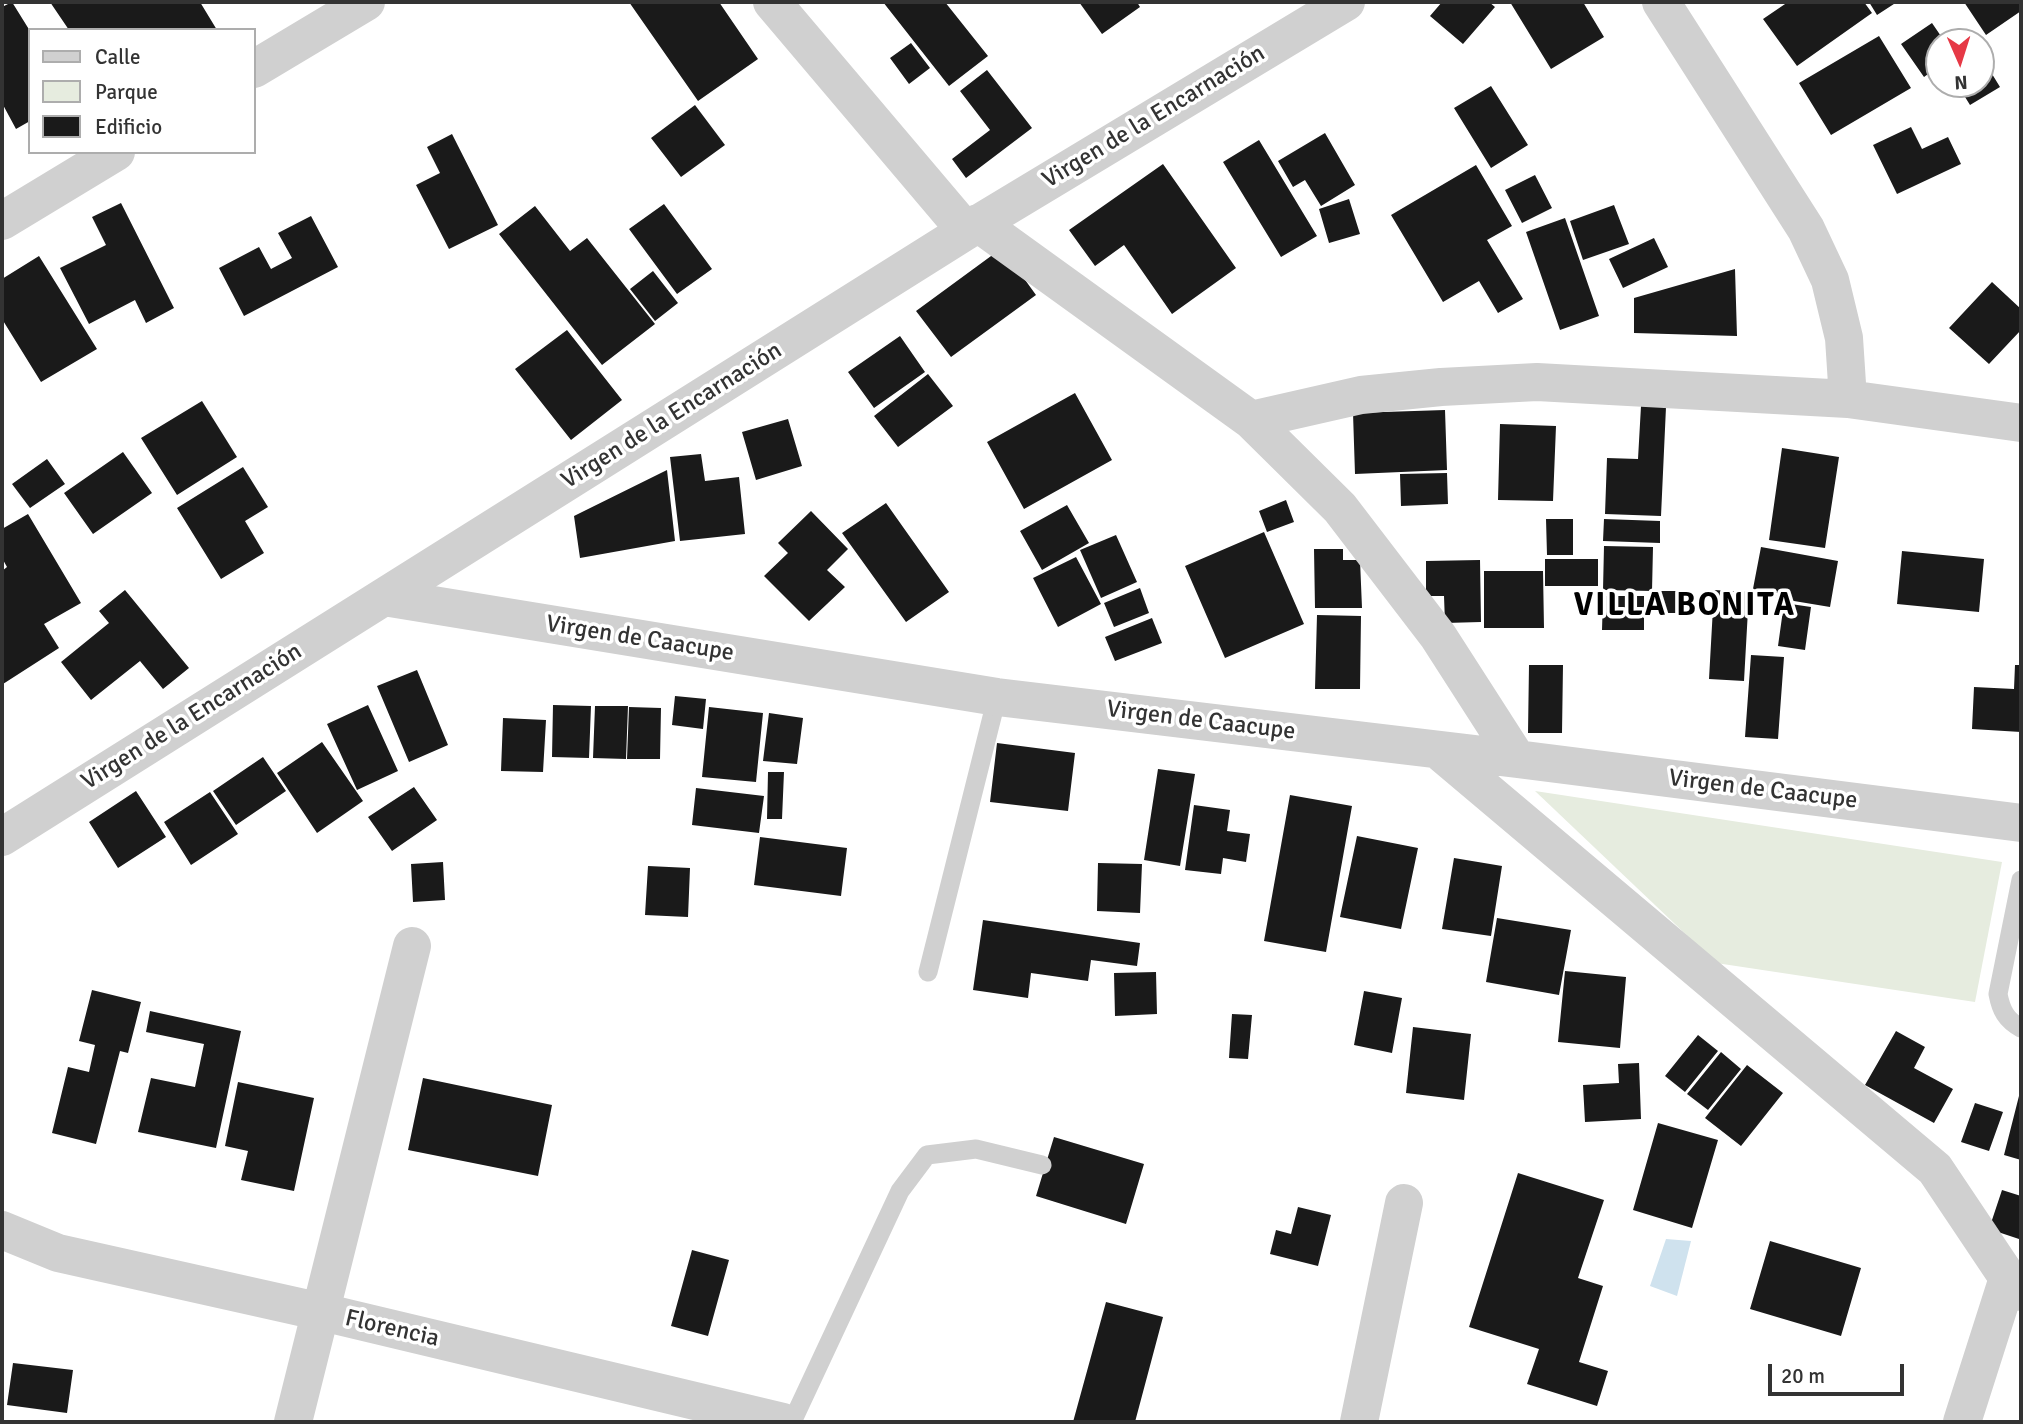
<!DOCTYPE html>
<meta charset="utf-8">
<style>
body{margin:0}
#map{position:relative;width:2023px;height:1424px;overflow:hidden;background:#fff;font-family:Signika,sans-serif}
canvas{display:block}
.frame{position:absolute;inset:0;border:4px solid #333;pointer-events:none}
.legend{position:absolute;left:28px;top:28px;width:228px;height:126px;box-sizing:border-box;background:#fff;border:2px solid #adadad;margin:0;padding:9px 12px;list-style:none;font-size:21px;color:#333}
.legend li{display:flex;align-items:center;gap:14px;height:35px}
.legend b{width:35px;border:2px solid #adadad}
.north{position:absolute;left:1925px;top:28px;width:70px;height:70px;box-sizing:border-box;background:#fff;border:2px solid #adadad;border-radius:50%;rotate:177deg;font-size:19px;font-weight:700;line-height:28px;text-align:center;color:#333}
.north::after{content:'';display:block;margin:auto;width:24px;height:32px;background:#e63946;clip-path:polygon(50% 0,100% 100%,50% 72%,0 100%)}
.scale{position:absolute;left:1768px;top:1364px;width:136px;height:32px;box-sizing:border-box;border:4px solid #333;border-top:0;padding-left:9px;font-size:21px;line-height:24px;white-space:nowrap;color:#333;-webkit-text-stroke:5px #fff;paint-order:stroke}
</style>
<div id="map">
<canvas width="2023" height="1424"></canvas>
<div class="frame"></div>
<ul class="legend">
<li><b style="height:9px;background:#d0d0d0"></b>Calle</li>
<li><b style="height:19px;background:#e6ecdf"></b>Parque</li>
<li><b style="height:19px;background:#1a1a1a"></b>Edificio</li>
</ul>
<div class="north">N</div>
<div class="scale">20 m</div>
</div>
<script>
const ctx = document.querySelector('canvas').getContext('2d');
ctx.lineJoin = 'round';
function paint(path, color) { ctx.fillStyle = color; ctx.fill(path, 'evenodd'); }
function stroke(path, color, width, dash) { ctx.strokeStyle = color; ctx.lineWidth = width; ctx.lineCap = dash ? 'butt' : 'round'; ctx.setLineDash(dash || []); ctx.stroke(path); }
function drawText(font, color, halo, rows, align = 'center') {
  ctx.font = font + ' Signika,sans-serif'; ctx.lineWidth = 7; ctx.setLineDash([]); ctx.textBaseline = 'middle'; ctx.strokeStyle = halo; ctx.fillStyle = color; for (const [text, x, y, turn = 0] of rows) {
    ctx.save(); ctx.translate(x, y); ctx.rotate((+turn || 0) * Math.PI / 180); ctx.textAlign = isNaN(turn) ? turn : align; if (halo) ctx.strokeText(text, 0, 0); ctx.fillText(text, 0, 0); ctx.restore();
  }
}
paint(new Path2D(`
 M 1535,791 L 2002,862 L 1975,1002 L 1716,963 Z`), '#e6ecdf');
paint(new Path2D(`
 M 1666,1239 L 1691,1241 L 1677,1296 L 1650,1286 Z`), '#cfe2ee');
paint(new Path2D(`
 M 12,2 L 30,31 L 30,121 L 16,129 L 2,103 L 2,7 Z
 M 50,2 L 200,2 L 217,30 L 69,30 Z
 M 629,2 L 719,2 L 758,59 L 698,101 Z
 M 883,2 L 945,2 L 988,56 L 949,86 Z
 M 1079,2 L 1137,2 L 1140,7 L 1102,34 Z
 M 1442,2 L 1489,2 L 1495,7 L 1463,44 L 1430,16 Z
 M 1510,2 L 1583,2 L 1604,37 L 1551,69 Z
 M 1788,2 L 1864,2 L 1872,13 L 1797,66 L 1763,19 Z
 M 1869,2 L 1897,2 L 1877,15 Z
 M 1964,2 L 2021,2 L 2021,11 L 1986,35 Z
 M 1932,23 L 1945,42 L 1939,42 L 1939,66 L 1924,77 L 1901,44 Z
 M 1879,36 L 1911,88 L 1831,135 L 1799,83 Z
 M 911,43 L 930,68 L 909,84 L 890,58 Z
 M 1981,56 L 2000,87 L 1970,105 L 1957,84 L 1981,84 Z
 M 987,70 L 1032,128 L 966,178 L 952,159 L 990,130 L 960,91 Z
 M 1491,86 L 1528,145 L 1491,168 L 1454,108 Z
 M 695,105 L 725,145 L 681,177 L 651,138 Z
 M 1911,127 L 1922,149 L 1948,137 L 1961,164 L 1897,194 L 1873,145 Z
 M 1325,133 L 1355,185 L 1321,206 L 1305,180 L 1293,187 L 1278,161 Z
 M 452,134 L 498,225 L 449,249 L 416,185 L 440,173 L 427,147 Z
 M 1259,140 L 1317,236 L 1281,257 L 1223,162 Z
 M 1163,164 L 1236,268 L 1172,314 L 1124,245 L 1095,266 L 1069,230 Z
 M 1476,165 L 1512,226 L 1487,240 L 1523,299 L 1498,313 L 1479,281 L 1443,302 L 1391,215 Z
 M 1535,175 L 1552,208 L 1522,223 L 1505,190 Z
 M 1349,199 L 1360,234 L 1329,243 L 1319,209 Z
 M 121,203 L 174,308 L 146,323 L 135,300 L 89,324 L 60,268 L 106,245 L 92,217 Z
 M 664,204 L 712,269 L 677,294 L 629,229 Z
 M 1614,205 L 1629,244 L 1583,260 L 1570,221 Z
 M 535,206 L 570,251 L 587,238 L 655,324 L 602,365 L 499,234 Z
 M 311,216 L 338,267 L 244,316 L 219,268 L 259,247 L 271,269 L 292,258 L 278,233 Z
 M 1565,218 L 1599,316 L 1560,330 L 1526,232 Z
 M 1654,238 L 1668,267 L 1623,288 L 1609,259 Z
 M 1002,248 L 1036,295 L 951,357 L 916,311 Z
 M 39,256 L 97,349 L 41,382 L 2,319 L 2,279 Z
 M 1735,269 L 1737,336 L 1634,333 L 1634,298 Z
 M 653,271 L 678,303 L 655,321 L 630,289 Z
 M 1992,282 L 2021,309 L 2021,330 L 1989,364 L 1949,328 Z
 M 567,330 L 622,400 L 571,440 L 515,369 Z
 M 900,336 L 925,372 L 874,408 L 848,372 Z
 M 928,374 L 953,406 L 898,447 L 874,416 Z
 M 1075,393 L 1112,460 L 1024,509 L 987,442 Z
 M 202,401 L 237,457 L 177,495 L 141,438 Z
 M 1641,406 L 1666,407 L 1661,516 L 1605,514 L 1607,458 L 1638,459 Z
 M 1445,410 L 1447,470 L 1355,474 L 1353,413 Z
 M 788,419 L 802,466 L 756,480 L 742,432 Z
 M 1500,424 L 1556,426 L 1553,501 L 1498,500 Z
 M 1782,448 L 1839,457 L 1825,548 L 1769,540 Z
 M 123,452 L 152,493 L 93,534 L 64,493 Z
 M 701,454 L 705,481 L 739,477 L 745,534 L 680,541 L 670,457 Z
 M 47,459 L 65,484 L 30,508 L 12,484 Z
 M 243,467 L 268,507 L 245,521 L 264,553 L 221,579 L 177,508 Z
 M 667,470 L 675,541 L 580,558 L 574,516 Z
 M 1447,473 L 1448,504 L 1401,506 L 1400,474 Z
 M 1286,500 L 1294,522 L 1267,532 L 1259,511 Z
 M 886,503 L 949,592 L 906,622 L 842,533 Z
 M 1067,505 L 1089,543 L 1042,570 L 1020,531 Z
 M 811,511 L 848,549 L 827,570 L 845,587 L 809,621 L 764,576 L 788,553 L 778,543 Z
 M 28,514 L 81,603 L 44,624 L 59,648 L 3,684 L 2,571 L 7,567 L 2,558 L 2,529 Z
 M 1546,519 L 1573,519 L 1573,555 L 1547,555 Z
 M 1604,519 L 1660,521 L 1660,543 L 1603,541 Z
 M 1264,532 L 1304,624 L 1225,658 L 1185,566 Z
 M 1116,535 L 1137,582 L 1101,598 L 1080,550 Z
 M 1604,546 L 1653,547 L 1652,591 L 1603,590 Z
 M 1761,547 L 1838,561 L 1830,607 L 1752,594 Z
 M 1314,549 L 1343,549 L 1343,560 L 1360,560 L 1362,608 L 1315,608 Z
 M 1902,551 L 1984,559 L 1979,612 L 1897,604 Z
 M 1076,557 L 1101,604 L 1058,627 L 1033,578 Z
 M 1545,559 L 1598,559 L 1598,586 L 1545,586 Z
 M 1480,560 L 1481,622 L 1445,623 L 1444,596 L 1426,596 L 1426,561 Z
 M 1484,571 L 1543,571 L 1544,628 L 1484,628 Z
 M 1140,588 L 1149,613 L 1114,627 L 1104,603 Z
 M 125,590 L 189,668 L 163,689 L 140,661 L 91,700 L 61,662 L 109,623 L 99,611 Z
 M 1714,590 L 1749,592 L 1744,681 L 1709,679 Z
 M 1655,591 L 1683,591 L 1683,613 L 1655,613 Z
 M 1603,596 L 1644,596 L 1644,630 L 1602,630 Z
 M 1784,603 L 1811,607 L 1805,650 L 1778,646 Z
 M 1317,615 L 1361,616 L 1360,689 L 1315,689 Z
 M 1152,618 L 1162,643 L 1115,661 L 1105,637 Z
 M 1751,655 L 1784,657 L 1778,739 L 1745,737 Z
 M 1529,665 L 1563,665 L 1562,733 L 1528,733 Z
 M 2015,665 L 2021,665 L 2021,732 L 1972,729 L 1974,687 L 2014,689 Z
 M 417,670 L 448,745 L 409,762 L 377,686 Z
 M 675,696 L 706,699 L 703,729 L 672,725 Z
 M 368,705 L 398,771 L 357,790 L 327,724 Z
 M 553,705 L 591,706 L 589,758 L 552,757 Z
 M 595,706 L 628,706 L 626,759 L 593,758 Z
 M 629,707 L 661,708 L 660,759 L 627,759 Z
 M 709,707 L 763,713 L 756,782 L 702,777 Z
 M 769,713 L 803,718 L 797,764 L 763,761 Z
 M 503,718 L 546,720 L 543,772 L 501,771 Z
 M 322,742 L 363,801 L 317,833 L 277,773 Z
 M 997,743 L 1075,753 L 1068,811 L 990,802 Z
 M 263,757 L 286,791 L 236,825 L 213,791 Z
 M 1158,769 L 1195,774 L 1180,866 L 1144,860 Z
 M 768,772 L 784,772 L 782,819 L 767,819 Z
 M 414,787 L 437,820 L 392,851 L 368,817 Z
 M 696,788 L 764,796 L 759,833 L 692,825 Z
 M 136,791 L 166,837 L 118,868 L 89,822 Z
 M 210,792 L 238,834 L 191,865 L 164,822 Z
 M 1290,795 L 1352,806 L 1326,952 L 1264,941 Z
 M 1194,805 L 1230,810 L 1227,831 L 1250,834 L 1246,862 L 1223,858 L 1221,874 L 1185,870 Z
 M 1357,836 L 1418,848 L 1401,929 L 1340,917 Z
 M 760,837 L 847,848 L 841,896 L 754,885 Z
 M 1454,858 L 1502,866 L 1491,936 L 1442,929 Z
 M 443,862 L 445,900 L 413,902 L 411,864 Z
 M 1098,863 L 1142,864 L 1140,913 L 1097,911 Z
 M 648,866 L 690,868 L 688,917 L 645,915 Z
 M 1497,918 L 1571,930 L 1559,995 L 1486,982 Z
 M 983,920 L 1140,943 L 1137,966 L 1091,960 L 1088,981 L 1031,973 L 1028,998 L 973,990 Z
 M 1565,971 L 1626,977 L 1620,1048 L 1558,1042 Z
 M 1156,972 L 1157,1014 L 1115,1016 L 1114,973 Z
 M 92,990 L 141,1002 L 128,1053 L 120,1051 L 96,1144 L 52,1133 L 68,1067 L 89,1072 L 95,1045 L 79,1041 Z
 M 1364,991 L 1402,998 L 1392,1053 L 1354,1045 Z
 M 150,1011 L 241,1031 L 216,1148 L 138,1132 L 151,1078 L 195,1087 L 204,1044 L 146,1032 Z
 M 1232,1014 L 1252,1015 L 1248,1059 L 1229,1058 Z
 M 1413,1027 L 1471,1034 L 1464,1100 L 1406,1093 Z
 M 1896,1031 L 1925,1047 L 1914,1068 L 1953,1089 L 1934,1123 L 1865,1085 Z
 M 1698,1035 L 1718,1051 L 1685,1092 L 1665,1076 Z
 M 1721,1052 L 1741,1069 L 1708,1110 L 1687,1094 Z
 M 1639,1063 L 1641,1119 L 1585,1122 L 1583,1085 L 1619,1083 L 1618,1064 Z
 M 1747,1065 L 1783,1093 L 1741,1146 L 1705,1118 Z
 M 423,1078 L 552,1105 L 538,1176 L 408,1150 Z
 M 238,1082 L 314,1098 L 294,1191 L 241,1180 L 248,1151 L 225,1146 Z
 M 2020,1092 L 2021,1092 L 2021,1160 L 2004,1155 Z
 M 1975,1103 L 2003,1112 L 1989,1151 L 1961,1142 Z
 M 1658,1123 L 1718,1140 L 1692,1228 L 1633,1210 Z
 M 1054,1137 L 1144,1164 L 1126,1224 L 1036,1196 Z
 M 1518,1173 L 1604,1200 L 1578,1278 L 1603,1286 L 1579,1362 L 1608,1371 L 1597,1406 L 1527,1384 L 1539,1349 L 1469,1327 Z
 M 2002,1190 L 2021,1196 L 2021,1230 L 2019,1239 L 1989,1229 Z
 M 1298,1207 L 1331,1215 L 1318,1266 L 1270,1254 L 1276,1230 L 1291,1234 Z
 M 1770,1241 L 1861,1268 L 1841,1336 L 1750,1309 Z
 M 692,1250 L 729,1260 L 708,1336 L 671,1326 Z
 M 1106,1302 L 1163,1317 L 1135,1422 L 1073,1422 Z
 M 13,1363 L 73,1370 L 67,1413 L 7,1405 Z`), '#1a1a1a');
stroke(new Path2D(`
 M 2021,880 L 1998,994 C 2001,1010 2006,1020 2021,1028
 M 928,972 L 997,697
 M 792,1422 L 900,1191 L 927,1155 L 976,1149 L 1042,1165`), '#d0d0d0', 19);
stroke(new Path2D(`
 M 772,2 L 966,231
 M 1661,2 L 1806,229 L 1830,280 L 1844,338 L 1848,399
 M 254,69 L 366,2
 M 2,221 L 116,152
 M 978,223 L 1251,420 L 1340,508 L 1438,636 L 1517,759
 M 1251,420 L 1361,395 L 1441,387 L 1537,382 L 1848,399 L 2021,423
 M 384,597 L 997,697 L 1517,759 L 2021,823
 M 1438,750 L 1935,1169 L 2008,1278 L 2021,1292
 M 2,837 L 966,231 L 1346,2
 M 2,1230 L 58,1253 L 322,1312 L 783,1422
 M 293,1422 L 412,946
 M 1359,1422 L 1404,1203
 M 1962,1422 L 2008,1278`), '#d0d0d0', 38);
drawText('24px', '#333', '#fff', [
 ["Virgen de la Encarnación",1154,117,-31],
 ["Virgen de la Encarnación",672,416,-32],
 ["Virgen de Caacupe",640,639,9],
 ["Virgen de la Encarnación",192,717,-32],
 ["Virgen de Caacupe",1201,721,7],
 ["Virgen de Caacupe",1763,790,7],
 ["Florencia",392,1329,13]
]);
ctx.letterSpacing = '2px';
drawText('bold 32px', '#000', '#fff', [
 ["VILLA BONITA",1685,607]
]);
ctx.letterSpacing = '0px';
</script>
